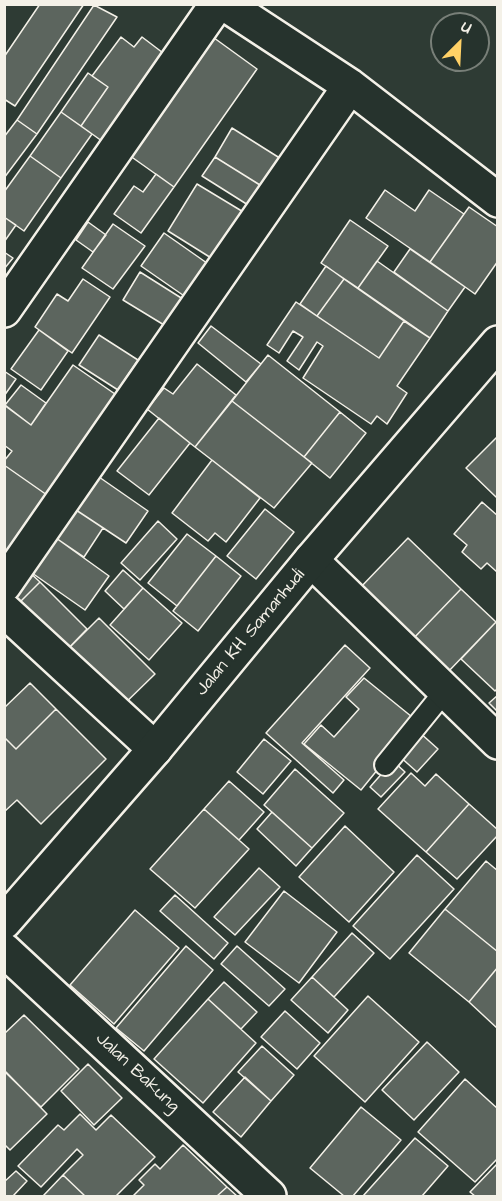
<!DOCTYPE html>
<style>
body{margin:0}
#map{position:relative;width:502px;height:1201px;overflow:hidden;background:#2e3b34;font-family:"Architects Daughter",sans-serif}
canvas{display:block}
.frame{position:absolute;inset:0;border:6px solid #f4f1e8;pointer-events:none}
.north{position:absolute;left:430px;top:12px;width:60px;height:60px;box-sizing:border-box;background:#26332d;border:2px solid #787f78;border-radius:50%;rotate:24deg;font-size:16px;font-weight:700;line-height:24px;text-align:center;color:#f4f1e8}
.north::after{content:'';display:block;margin:auto;width:21px;height:27px;background:#ffd166;clip-path:polygon(50% 0,100% 100%,50% 72%,0 100%)}
</style>
<div id="map">
<canvas width="502" height="1201"></canvas>
<div class="frame"></div>
<div class="north">U</div>
</div>
<script>
const ctx = document.querySelector('canvas').getContext('2d');
ctx.lineJoin = 'round';
function paint(path, color) { ctx.fillStyle = color; ctx.fill(path, 'evenodd'); }
function stroke(path, color, width, dash) { ctx.strokeStyle = color; ctx.lineWidth = width; ctx.lineCap = dash ? 'butt' : 'round'; ctx.setLineDash(dash || []); ctx.stroke(path); }
function drawText(font, color, halo, rows, align = 'center') {
  ctx.font = font + ' "Architects Daughter",sans-serif'; ctx.lineWidth = 4.5; ctx.setLineDash([]); ctx.textBaseline = 'middle'; ctx.strokeStyle = halo; ctx.fillStyle = color; for (const [text, x, y, turn = 0] of rows) {
    ctx.save(); ctx.translate(x, y); ctx.rotate((+turn || 0) * Math.PI / 180); ctx.textAlign = isNaN(turn) ? turn : align; if (halo) ctx.strokeText(text, 0, 0); ctx.fillText(text, 0, 0); ctx.restore();
  }
}
const building = new Path2D(`
 M 40,4 L 84,4 L 15,106 L 4,99 L 4,57 Z
 M 94,5 L 117,17 L 37,134 L 17,120 Z
 M 210,35 L 257,69 L 174,187 L 126,153 Z
 M 121,37 L 134,47 L 142,37 L 175,62 L 113,149 L 81,126 L 108,87 L 92,76 Z
 M 88,73 L 108,87 L 81,126 L 61,112 Z
 M 61,112 L 92,134 L 61,178 L 30,156 Z
 M 17,120 L 37,134 L 4,178 L 4,137 Z
 M 232,128 L 286,162 L 268,190 L 215,157 Z
 M 30,156 L 61,178 L 24,231 L 4,217 L 4,192 Z
 M 215,157 L 268,190 L 256,210 L 202,176 Z
 M 156,174 L 174,187 L 141,233 L 114,214 L 134,186 L 143,192 Z
 M 197,184 L 245,213 L 216,261 L 168,231 Z
 M 385,190 L 415,211 L 429,190 L 464,214 L 430,262 L 366,218 Z
 M 469,207 L 498,227 L 498,261 L 475,294 L 430,262 Z
 M 4,217 L 16,225 L 4,242 Z
 M 350,220 L 388,246 L 358,288 L 321,263 Z
 M 88,222 L 106,235 L 93,252 L 76,240 Z
 M 113,224 L 145,246 L 113,289 L 82,268 Z
 M 164,233 L 214,268 L 190,300 L 141,266 Z
 M 410,249 L 465,287 L 448,311 L 394,272 Z
 M 4,252 L 13,258 L 4,269 Z
 M 377,261 L 448,311 L 430,338 L 358,288 Z
 M 326,266 L 344,279 L 317,316 L 300,304 Z
 M 140,272 L 186,301 L 169,328 L 123,300 Z
 M 83,279 L 110,297 L 72,353 L 35,327 L 57,294 L 68,301 Z
 M 344,279 L 404,321 L 379,358 L 317,316 Z
 M 296,302 L 379,358 L 404,321 L 430,338 L 397,386 L 407,393 L 387,424 L 377,416 L 371,424 L 303,378 L 323,346 L 317,342 L 299,370 L 287,361 L 303,337 L 293,331 L 279,353 L 267,345 Z
 M 211,326 L 261,364 L 246,382 L 198,343 Z
 M 39,330 L 68,351 L 41,390 L 11,369 Z
 M 99,335 L 138,360 L 118,390 L 79,365 Z
 M 268,355 L 340,412 L 304,457 L 232,401 Z
 M 197,364 L 236,395 L 195,447 L 147,409 L 164,388 L 173,394 Z
 M 73,365 L 128,403 L 57,502 L 4,465 L 4,461 L 12,451 L 4,445 L 4,405 L 31,425 Z
 M 4,371 L 16,379 L 4,396 Z
 M 21,385 L 46,403 L 31,425 L 5,405 Z
 M 232,401 L 312,463 L 274,508 L 195,447 Z
 M 340,412 L 366,433 L 330,478 L 304,457 Z
 M 159,418 L 190,443 L 149,495 L 117,471 Z
 M 498,436 L 498,496 L 496,497 L 466,468 Z
 M 212,460 L 260,498 L 226,542 L 215,533 L 208,541 L 172,513 Z
 M 4,465 L 57,502 L 4,576 Z
 M 99,477 L 148,511 L 126,543 L 76,510 Z
 M 482,502 L 498,516 L 497,572 L 487,563 L 481,569 L 462,552 L 467,545 L 454,534 Z
 M 265,509 L 294,532 L 256,579 L 227,556 Z
 M 76,510 L 103,528 L 84,557 L 56,538 Z
 M 158,521 L 177,539 L 140,580 L 121,563 Z
 M 187,534 L 216,556 L 177,606 L 148,583 Z
 M 56,538 L 109,576 L 85,610 L 32,573 Z
 M 408,538 L 461,589 L 411,641 L 358,590 Z
 M 216,556 L 241,576 L 198,631 L 173,611 Z
 M 27,570 L 40,582 L 12,610 L 4,602 Z
 M 123,570 L 143,588 L 124,609 L 105,591 Z
 M 40,582 L 87,629 L 60,657 L 12,610 Z
 M 143,588 L 182,623 L 149,660 L 110,625 Z
 M 461,589 L 496,622 L 446,674 L 411,641 Z
 M 99,618 L 155,674 L 116,712 L 60,657 Z
 M 496,622 L 498,624 L 498,688 L 495,691 L 461,659 Z
 M 345,645 L 370,668 L 302,743 L 344,780 L 333,793 L 266,733 Z
 M 364,678 L 417,721 L 361,790 L 304,744 L 321,725 L 334,737 L 359,709 L 346,697 Z
 M 30,683 L 56,709 L 16,749 L 4,737 L 4,708 Z
 M 498,695 L 498,712 L 489,703 Z
 M 56,709 L 106,759 L 41,824 L 17,800 L 4,812 L 4,737 L 16,749 Z
 M 419,732 L 438,749 L 417,772 L 398,755 Z
 M 264,739 L 291,761 L 263,794 L 237,772 Z
 M 393,761 L 405,772 L 381,797 L 370,787 Z
 M 295,769 L 344,813 L 312,848 L 264,805 Z
 M 411,773 L 425,786 L 436,774 L 469,804 L 426,852 L 378,809 Z
 M 229,781 L 264,812 L 239,840 L 204,809 Z
 M 469,804 L 498,830 L 498,835 L 457,879 L 426,852 Z
 M 204,809 L 249,849 L 195,908 L 150,869 Z
 M 272,812 L 312,848 L 296,866 L 257,829 Z
 M 345,826 L 394,872 L 349,922 L 299,877 Z
 M 417,855 L 454,889 L 390,959 L 353,926 Z
 M 486,861 L 498,871 L 498,952 L 445,909 Z
 M 259,868 L 280,887 L 235,935 L 214,917 Z
 M 284,891 L 337,932 L 299,983 L 245,942 Z
 M 175,895 L 228,943 L 214,959 L 160,911 Z
 M 445,909 L 498,952 L 498,967 L 469,1002 L 409,953 Z
 M 135,910 L 179,948 L 114,1024 L 70,985 Z
 M 352,933 L 374,953 L 334,997 L 312,977 Z
 M 186,946 L 213,970 L 144,1051 L 116,1028 Z
 M 237,946 L 285,989 L 269,1006 L 221,964 Z
 M 498,967 L 498,1029 L 469,1002 Z
 M 312,977 L 348,1010 L 328,1033 L 291,1000 Z
 M 224,982 L 257,1012 L 241,1029 L 208,999 Z
 M 368,996 L 419,1042 L 365,1102 L 314,1056 Z
 M 208,999 L 256,1043 L 203,1103 L 154,1059 Z
 M 285,1011 L 320,1043 L 297,1069 L 261,1037 Z
 M 24,1015 L 79,1069 L 41,1107 L 4,1071 L 4,1034 Z
 M 427,1042 L 459,1072 L 414,1120 L 382,1090 Z
 M 262,1046 L 294,1075 L 271,1101 L 238,1072 Z
 M 88,1064 L 122,1098 L 94,1125 L 61,1091 Z
 M 6,1072 L 47,1114 L 10,1150 L 4,1144 L 4,1074 Z
 M 245,1077 L 271,1101 L 241,1137 L 213,1112 Z
 M 465,1079 L 498,1109 L 498,1158 L 475,1182 L 418,1132 Z
 M 361,1107 L 401,1140 L 353,1196 L 344,1196 L 310,1168 Z
 M 80,1114 L 96,1130 L 111,1115 L 155,1157 L 116,1196 L 85,1196 L 63,1175 L 83,1155 L 77,1149 L 41,1187 L 18,1166 L 58,1125 L 64,1130 Z
 M 415,1138 L 448,1166 L 422,1196 L 363,1196 Z
 M 183,1145 L 227,1187 L 217,1196 L 133,1196 L 144,1185 L 139,1180 L 155,1164 L 160,1169 Z
 M 498,1163 L 498,1196 L 475,1196 L 470,1192 Z
 M 16,1171 L 27,1181 L 13,1196 L 4,1196 L 4,1182 Z
 M 63,1175 L 85,1196 L 43,1196 Z
 M 227,1187 L 237,1196 L 217,1196 Z`);
paint(building, '#5c655e');
stroke(building, '#f4f1e8', 1.5);
const lane = new Path2D(`
 M 385,765 L 445,691`);
const street = new Path2D(`
 M 225,4 L 350,86 L 498,200
 M 4,310 L 217,4
 M 311,560 L 498,742
 M 4,585 L 350,86
 M 4,610 L 155,749
 M 4,950 L 269,1196`);
const primary = new Path2D(`
 M 4,922 L 155,749 L 311,560 L 498,343`);
stroke(lane, '#f4f1e8', 24);
stroke(street, '#f4f1e8', 38);
stroke(primary, '#f4f1e8', 38);
stroke(lane, '#26332d', 20);
stroke(street, '#26332d', 33);
stroke(primary, '#26332d', 33);
drawText('18px', '#f4f1e8', '#26332d', [
 ["Jalan KH Samanhudi",251,633,-50],
 ["Jalan Bakung",137,1073,43]
]);
</script>
